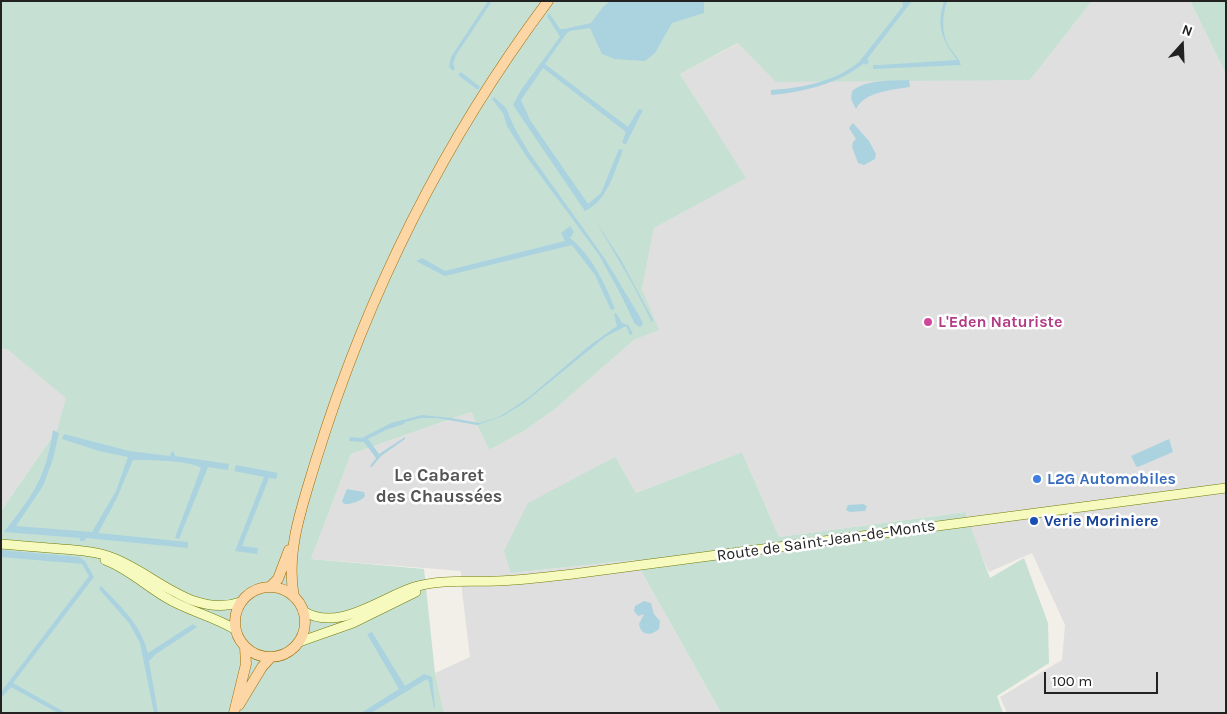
<!DOCTYPE html>
<meta charset="utf-8">
<style>
body{margin:0}
#map{position:relative;width:1227px;height:714px;overflow:hidden;background:#f2efe9;font-family:Karla,sans-serif}
canvas{display:block}
.frame{position:absolute;inset:0;border:2px solid #222;pointer-events:none}
.north{position:absolute;left:1157px;top:20px;width:50px;height:50px;-webkit-text-stroke:4px #fff;paint-order:stroke;rotate:20deg;font-size:14px;font-weight:700;line-height:20px;text-align:center;color:#222}
.north::after{content:'';display:block;margin:auto;width:18px;height:22px;background:#222;clip-path:polygon(50% 0,100% 100%,50% 72%,0 100%)}
.scale{position:absolute;left:1044px;top:672px;width:114px;height:22px;box-sizing:border-box;border:2px solid #222;border-top:0;padding-left:6px;font-size:15px;line-height:18px;white-space:nowrap;color:#222;-webkit-text-stroke:4px #fff;paint-order:stroke}
</style>
<div id="map">
<canvas width="1227" height="714"></canvas>
<div class="frame"></div>
<div class="north">N</div>
<div class="scale">100 m</div>
</div>
<script>
const ctx = document.querySelector('canvas').getContext('2d');
ctx.lineJoin = 'round';
function paint(path, color) { ctx.fillStyle = color; ctx.fill(path, 'evenodd'); }
function stroke(path, color, width, dash) { ctx.strokeStyle = color; ctx.lineWidth = width; ctx.lineCap = dash ? 'butt' : 'round'; ctx.setLineDash(dash || []); ctx.stroke(path); }
function drawText(font, color, halo, rows, align = 'center') {
  ctx.font = font + ' Karla,sans-serif'; ctx.lineWidth = 5; ctx.setLineDash([]); ctx.textBaseline = 'middle'; ctx.strokeStyle = halo; ctx.fillStyle = color; for (const [text, x, y, turn = 0] of rows) {
    ctx.save(); ctx.translate(x, y); ctx.rotate((+turn || 0) * Math.PI / 180); ctx.textAlign = isNaN(turn) ? turn : align; if (halo) ctx.strokeText(text, 0, 0); ctx.fillText(text, 0, 0); ctx.restore();
  }
}
paint(new Path2D(`
 M 1092,1 L 1190,1 L 1226,74 L 1226,713 L 1007,713 L 1000,697 L 1062,660 L 1065,625 L 1032,553 L 989,572 L 969,529 L 964,512 L 779,537 L 742,452 L 636,493 L 614,457 L 511,573 L 635,560 L 721,713 L 444,713 L 435,673 L 470,657 L 462,591 L 461,571 L 311,559 L 351,454 L 471,412 L 489,450 L 524,431 L 555,409 L 634,340 L 658,330 L 642,289 L 654,228 L 745,178 L 680,74 L 739,43 L 1030,80 Z
 M 1,348 L 8,350 L 67,398 L 57,430 L 1,511 Z`), '#e0dfdf');
paint(new Path2D(`
 M 1,1 L 1092,1 L 1030,80 L 776,82 L 738,43 L 680,74 L 746,178 L 654,228 L 642,289 L 659,330 L 634,340 L 555,409 L 524,431 L 489,450 L 471,412 L 351,454 L 311,559 L 424,569 L 435,673 L 444,713 L 1,713 L 1,511 L 57,430 L 66,398 L 8,350 L 1,348 Z
 M 1190,1 L 1226,1 L 1226,74 Z
 M 742,452 L 779,537 L 965,512 L 990,578 L 1024,558 L 1048,623 L 1049,663 L 997,696 L 1003,713 L 721,713 L 635,560 L 511,573 L 504,551 L 528,503 L 615,457 L 636,493 Z`), '#c6e0d4');
paint(new Path2D(`
 M 488,1 L 492,1 L 456,55 L 453,64 L 455,68 L 453,71 L 449,67 L 451,57 Z
 M 610,1 L 704,1 L 704,13 L 672,23 L 655,53 L 645,61 L 615,59 L 602,54 L 590,28 L 570,31 L 566,34 L 545,64 L 628,127 L 639,109 L 643,110 L 626,144 L 622,143 L 626,132 L 543,68 L 521,100 L 530,120 L 588,204 L 601,193 L 619,149 L 623,150 C 614,172 608,200 585,211 L 513,105 L 521,90 L 560,37 L 547,16 L 549,13 L 560,29 L 564,29 L 591,23 L 603,7 Z
 M 902,1 L 912,1 L 867,59 L 869,62 L 866,65 L 864,63 C 839,84 803,92 771,95 L 771,90 C 801,88 835,82 859,62 L 903,6 Z
 M 944,1 L 947,1 C 942,16 941,35 950,48 C 954,54 959,58 961,65 L 873,69 L 873,65 L 880,65 L 957,60 C 942,39 936,27 944,1 Z
 M 461,72 L 480,87 L 478,90 L 458,75 Z
 M 909,80 L 910,87 C 893,90 865,91 856,109 L 851,99 L 852,91 C 867,79 892,81 909,80 Z
 M 494,97 L 506,108 L 515,129 L 530,154 L 605,259 L 640,317 L 643,324 L 640,327 L 635,324 L 619,291 L 599,255 L 526,156 L 507,126 L 503,113 L 492,99 Z
 M 853,123 L 869,141 L 876,154 L 875,159 L 864,165 L 858,163 L 852,147 L 853,142 L 856,139 L 849,128 Z
 M 595,220 L 621,260 L 653,320 L 652,322 L 632,283 Z
 M 570,226 L 574,232 L 570,238 C 591,255 605,283 615,309 L 611,310 L 595,275 L 572,245 L 445,276 L 416,261 L 422,258 L 445,271 L 565,241 L 561,233 Z
 M 616,313 L 622,323 L 628,325 L 633,334 L 630,335 L 626,326 L 605,337 L 524,403 L 503,416 L 477,425 L 437,418 L 421,418 L 405,422 L 404,424 L 388,429 L 368,439 L 379,454 L 405,437 L 405,439 L 381,456 L 372,467 L 370,466 L 376,458 L 364,442 L 349,441 L 350,437 L 362,438 L 391,423 L 422,415 L 451,418 L 479,423 L 496,418 L 504,414 L 528,398 L 589,346 L 617,326 L 614,314 Z
 M 53,430 L 59,433 L 53,459 L 43,486 L 16,526 L 92,532 L 116,491 L 128,457 L 99,451 L 62,439 L 64,434 L 129,451 L 170,456 L 172,451 L 174,452 L 175,456 L 229,464 L 228,470 L 208,467 L 179,539 L 175,538 L 201,468 C 188,460 149,460 133,460 L 117,498 L 98,533 L 188,542 L 188,548 L 86,538 L 84,541 L 80,541 L 80,538 L 4,532 C 33,495 46,478 53,430 Z
 M 1169,439 L 1173,452 L 1138,467 L 1136,466 L 1131,456 Z
 M 236,465 L 278,473 L 276,479 L 269,478 L 242,546 L 258,548 L 257,554 L 235,551 L 264,477 L 234,471 Z
 M 347,489 L 364,492 L 365,496 C 362,501 349,505 344,504 L 342,501 Z
 M 863,504 L 867,506 L 865,511 L 850,512 L 846,510 L 848,505 Z
 M 1,550 L 79,557 L 85,561 L 94,577 L 13,683 L 66,713 L 58,713 L 11,687 L 1,698 L 1,692 L 89,576 L 82,564 L 1,557 Z
 M 101,586 C 122,608 140,623 148,653 L 193,624 L 197,627 L 156,654 L 149,661 L 158,713 L 154,713 L 140,643 L 129,623 L 99,589 Z
 M 644,601 L 651,603 L 654,614 L 660,621 L 659,629 C 651,636 641,636 639,624 L 644,614 L 638,616 L 634,611 L 635,606 Z
 M 372,632 L 405,686 L 424,674 L 432,677 L 435,708 L 434,708 L 429,682 L 427,679 L 371,713 L 361,713 L 399,689 L 367,634 Z`), '#aad3df');
const secondary = new Path2D(`
 M 1,544 C 22,546 42,547 62,549 C 78,550 93,551 108,556 C 152,570 190,619 241,602
 M 105,560 C 127,568 145,585 165,597 C 187,611 214,616 236,630
 M 303,611 C 338,633 380,598 414,587 C 440,579 469,582 497,581 C 522,580 547,577 573,574 L 1226,488
 M 299,642 L 353,623 L 416,592`);
const primary = new Path2D(`
 M 270,587 L 278,579 L 289,550
 M235 622a35 35 0 1 1 70 0a35 35 0 1 1-70 0Z
 M 294,597 C 285,551 303,504 316,460 C 367,295 444,140 548,1
 M 239,705 L 262,667 L 271,657
 M 234,713 L 246,664 L 245,647`);
stroke(secondary, '#707d05', 10);
stroke(primary, '#a06b00', 11);
stroke(secondary, '#f7fabf', 9);
stroke(primary, '#fcd6a4', 10);
for (const [x, y, r, color] of [
 [928,322,5,"#d1479c"],
 [1037,479,5,"#3f7fe0"],
 [1034,521,5,"#1a4fb4"]
]) { const dot = new Path2D(); dot.arc(x, y, r, 0, 2 * Math.PI); ctx.fillStyle = color; ctx.fill(dot); stroke(dot, '#fff', 2); }
drawText('bold 16px', '#b23c85', '#fff', [
 ["L'Eden Naturiste",938,322]
], 'left');
drawText('bold 16px', '#366cbe', '#fff', [
 ["L2G Automobiles",1047,479]
], 'left');
drawText('bold 16px', '#164399', '#fff', [
 ["Verie Moriniere",1044,521]
], 'left');
drawText('16px', '#222', '#fff', [
 ["Route de Saint-Jean-de-Monts",826,541,-8]
]);
drawText('bold 18px', '#555', '#fff', [
 ["Le Cabaret",439,476],
 ["des Chaussées",439,497]
]);
</script>
